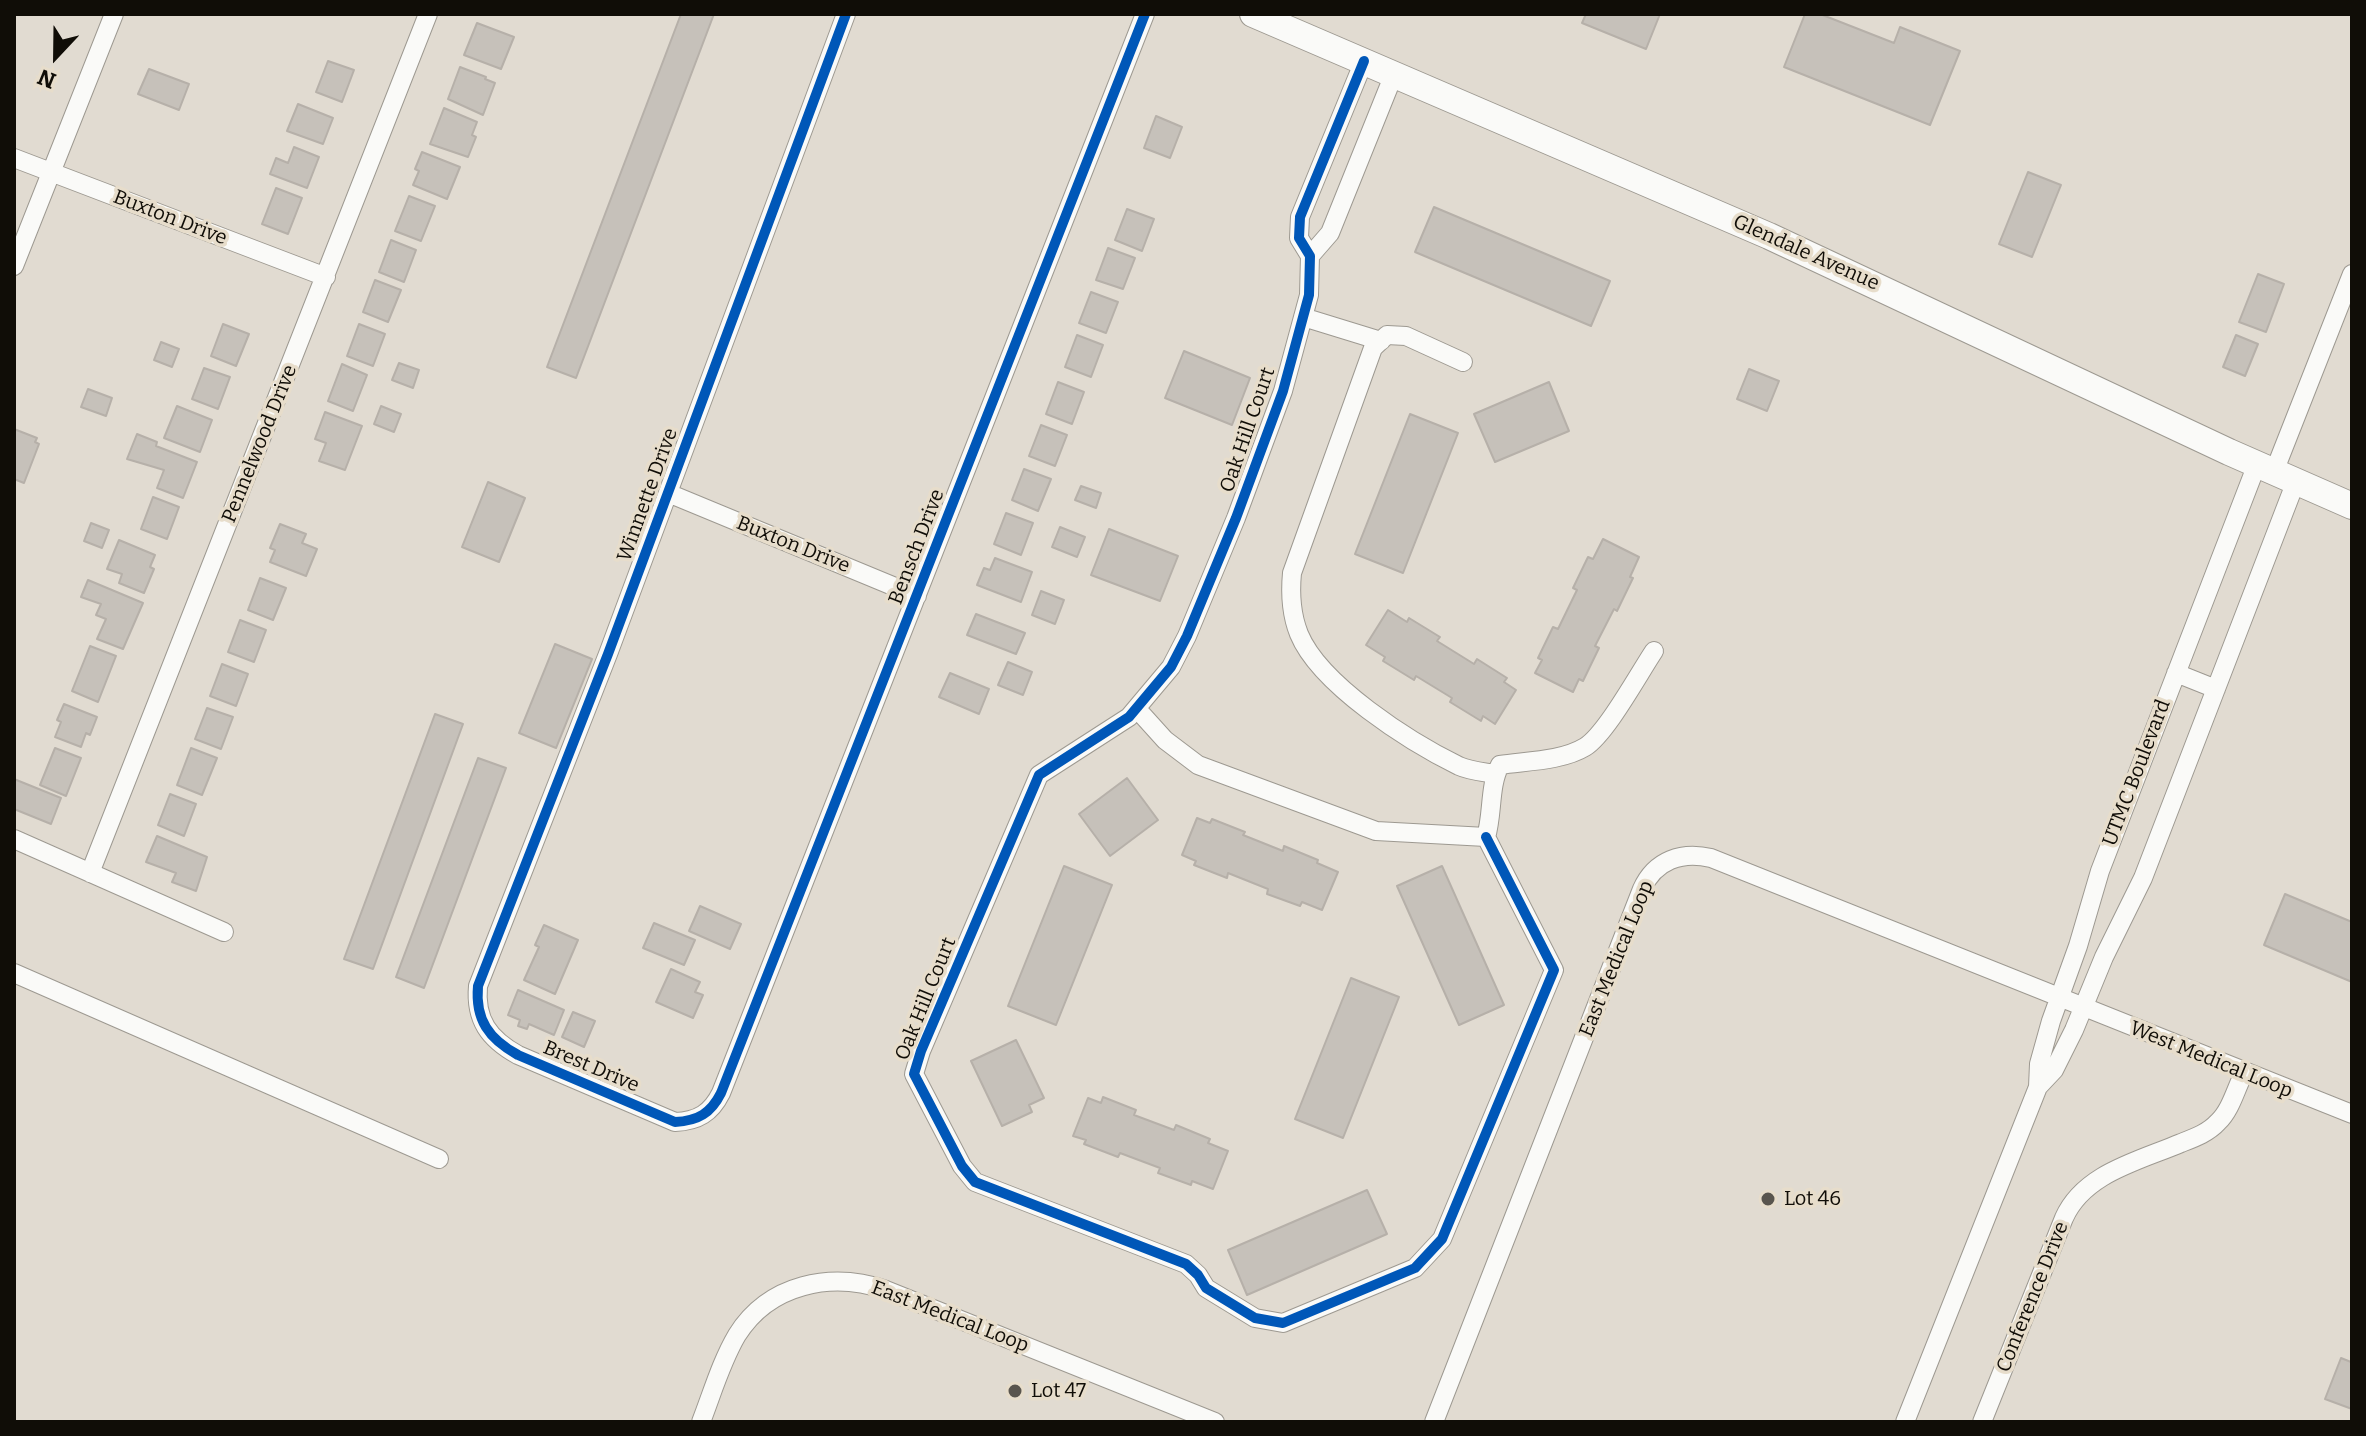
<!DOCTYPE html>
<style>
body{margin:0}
#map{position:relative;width:2366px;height:1436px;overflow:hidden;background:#e1dbd1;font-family:Bitter,serif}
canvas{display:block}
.frame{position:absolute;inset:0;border:16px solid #100d07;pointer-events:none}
.north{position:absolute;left:16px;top:16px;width:80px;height:80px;-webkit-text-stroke:6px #e7ddcb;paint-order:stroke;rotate:202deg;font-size:22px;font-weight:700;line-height:32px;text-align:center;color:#100d07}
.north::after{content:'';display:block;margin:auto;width:28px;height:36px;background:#100d07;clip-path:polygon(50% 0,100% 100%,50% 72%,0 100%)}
</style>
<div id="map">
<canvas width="2366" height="1436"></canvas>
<div class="frame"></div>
<div class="north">N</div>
</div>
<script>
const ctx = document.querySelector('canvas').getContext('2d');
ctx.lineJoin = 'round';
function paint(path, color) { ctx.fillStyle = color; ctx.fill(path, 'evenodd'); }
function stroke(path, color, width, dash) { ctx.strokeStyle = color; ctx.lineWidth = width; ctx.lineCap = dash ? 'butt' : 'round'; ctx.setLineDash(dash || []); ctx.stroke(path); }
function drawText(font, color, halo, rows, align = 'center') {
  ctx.font = font + ' Bitter,serif'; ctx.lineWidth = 7; ctx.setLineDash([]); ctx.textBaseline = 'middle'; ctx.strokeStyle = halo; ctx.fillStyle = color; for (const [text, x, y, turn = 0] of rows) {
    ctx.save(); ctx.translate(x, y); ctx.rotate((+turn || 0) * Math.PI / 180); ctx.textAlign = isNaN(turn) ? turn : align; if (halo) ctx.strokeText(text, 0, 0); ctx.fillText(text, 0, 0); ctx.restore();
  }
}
const building = new Path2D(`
 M 681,14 L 714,14 L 576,378 L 547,367 Z
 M 1586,14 L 1660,14 L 1646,49 L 1582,23 Z
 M 1805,14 L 1820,14 L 1894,43 L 1900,27 L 1960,51 L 1930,125 L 1784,67 Z
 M 477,23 L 514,37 L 501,69 L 464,55 Z
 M 328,61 L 354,70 L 342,102 L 316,92 Z
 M 460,67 L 486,77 L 485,79 L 495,83 L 483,115 L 448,99 Z
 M 149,69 L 189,84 L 179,110 L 138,94 Z
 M 298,104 L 333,118 L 323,144 L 287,131 Z
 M 444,108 L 477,122 L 472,135 L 476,137 L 468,157 L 430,144 Z
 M 1156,116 L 1182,127 L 1170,158 L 1144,148 Z
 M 294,147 L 319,157 L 307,188 L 270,174 L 276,158 L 288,163 Z
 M 422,152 L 460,167 L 447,199 L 413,185 L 419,171 L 415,169 Z
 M 2028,172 L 2061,185 L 2032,257 L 1999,244 Z
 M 276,188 L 302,198 L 288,234 L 262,224 Z
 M 409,196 L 435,206 L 421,241 L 395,231 Z
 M 1434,207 L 1610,281 L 1591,326 L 1415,252 Z
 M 1127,209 L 1154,219 L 1142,251 L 1115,240 Z
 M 391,240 L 416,250 L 404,282 L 379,272 Z
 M 1108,248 L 1135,258 L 1123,289 L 1096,280 Z
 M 2258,274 L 2284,284 L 2266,332 L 2239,322 Z
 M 375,280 L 401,290 L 388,322 L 363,312 Z
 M 1091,292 L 1118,302 L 1106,333 L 1079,323 Z
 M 223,324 L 249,334 L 236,366 L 211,356 Z
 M 359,324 L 385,334 L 373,366 L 347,356 Z
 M 1077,335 L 1103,345 L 1091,377 L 1065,367 Z
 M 2236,335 L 2258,344 L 2245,376 L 2223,367 Z
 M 161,342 L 179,349 L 172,367 L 154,360 Z
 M 1184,351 L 1250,378 L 1232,425 L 1165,398 Z
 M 399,363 L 419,370 L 413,388 L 392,380 Z
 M 342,364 L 367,375 L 353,411 L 328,401 Z
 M 204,368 L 230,377 L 218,409 L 192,399 Z
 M 1749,369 L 1779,381 L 1767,411 L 1737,399 Z
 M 1058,382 L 1084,392 L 1072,424 L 1046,414 Z
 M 1549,382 L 1569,431 L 1495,462 L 1474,414 Z
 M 88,389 L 112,398 L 106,416 L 81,407 Z
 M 177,406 L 212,420 L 200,452 L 164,438 Z
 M 381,406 L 401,414 L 394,432 L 374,424 Z
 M 325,412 L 362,426 L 345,470 L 319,461 L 326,443 L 315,439 Z
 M 1410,414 L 1458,433 L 1403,573 L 1355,554 Z
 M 1041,425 L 1067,435 L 1055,466 L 1029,456 Z
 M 14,429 L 37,438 L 35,442 L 39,444 L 24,483 L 14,479 Z
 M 137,434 L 157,442 L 156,446 L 197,462 L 183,498 L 157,488 L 164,470 L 127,459 Z
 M 1024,469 L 1051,479 L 1038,511 L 1012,500 Z
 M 488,482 L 525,498 L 499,562 L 462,547 Z
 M 1081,486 L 1101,493 L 1096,508 L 1075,500 Z
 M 153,497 L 179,507 L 167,539 L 141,529 Z
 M 1006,513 L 1033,523 L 1021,555 L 994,544 Z
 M 91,523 L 109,530 L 102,548 L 84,541 Z
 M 280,524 L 306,534 L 302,543 L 317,549 L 306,576 L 270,562 L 275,550 L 270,548 Z
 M 1060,527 L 1085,537 L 1077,557 L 1052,547 Z
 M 1109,529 L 1178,556 L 1160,601 L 1091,575 Z
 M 1603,539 L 1639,557 L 1630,577 L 1633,578 L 1617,611 L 1614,609 L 1595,646 L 1599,648 L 1583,681 L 1579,679 L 1573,692 L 1535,673 L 1542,660 L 1538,658 L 1553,627 L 1558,629 L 1577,590 L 1573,588 L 1588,557 L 1593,559 Z
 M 119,540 L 155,555 L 150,567 L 154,569 L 144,593 L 119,583 L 122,574 L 107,569 Z
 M 995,558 L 1032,572 L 1021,602 L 977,585 L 984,568 L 990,570 Z
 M 260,578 L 286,588 L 273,620 L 248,610 Z
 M 88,580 L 143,603 L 123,649 L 97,639 L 106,619 L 96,615 L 101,604 L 81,597 Z
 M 1041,591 L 1064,600 L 1055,624 L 1032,615 Z
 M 1388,610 L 1407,622 L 1409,618 L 1440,637 L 1437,641 L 1474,664 L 1477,659 L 1507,678 L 1504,682 L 1516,690 L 1495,724 L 1483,716 L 1481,721 L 1450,702 L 1452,698 L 1416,676 L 1414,680 L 1383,661 L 1385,657 L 1366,645 Z
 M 976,614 L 1025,633 L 1016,654 L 967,635 Z
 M 240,620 L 266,630 L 254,662 L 228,652 Z
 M 555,644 L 592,659 L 556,748 L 519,733 Z
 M 90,646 L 116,656 L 98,702 L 72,691 Z
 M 1008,662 L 1032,672 L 1023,695 L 998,685 Z
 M 222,664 L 248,674 L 236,706 L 210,696 Z
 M 950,673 L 989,689 L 979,714 L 939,697 Z
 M 64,704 L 97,717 L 90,735 L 86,733 L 81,747 L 55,737 L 61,722 L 57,720 Z
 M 207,708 L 233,717 L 221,749 L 195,739 Z
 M 435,714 L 463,724 L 373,969 L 344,959 Z
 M 55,748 L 81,758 L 66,796 L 40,785 Z
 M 191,748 L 217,758 L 202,795 L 177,785 Z
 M 478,758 L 506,768 L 424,988 L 396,977 Z
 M 1127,778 L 1158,820 L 1110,856 L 1079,814 Z
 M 14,779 L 61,798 L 51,824 L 14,809 Z
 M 170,794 L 196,804 L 184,836 L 158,825 Z
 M 1197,818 L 1210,823 L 1212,819 L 1245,832 L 1243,835 L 1283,851 L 1284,846 L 1318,860 L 1317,863 L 1338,872 L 1322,910 L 1302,902 L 1300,906 L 1267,894 L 1268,889 L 1228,873 L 1227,878 L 1194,865 L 1196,861 L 1182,855 Z
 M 157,836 L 207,857 L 196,891 L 172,882 L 176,873 L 146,862 Z
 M 1064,866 L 1112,885 L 1056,1025 L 1008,1006 Z
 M 1442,866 L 1504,1005 L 1459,1025 L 1397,886 Z
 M 2285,894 L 2352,922 L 2352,982 L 2264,945 Z
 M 700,906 L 741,924 L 730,949 L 689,931 Z
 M 654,923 L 695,940 L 684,965 L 643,948 Z
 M 544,925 L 578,940 L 555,994 L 524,980 L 539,947 L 535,945 Z
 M 671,969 L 700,982 L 695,992 L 703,995 L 693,1018 L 656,1002 Z
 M 1351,978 L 1399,997 L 1343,1138 L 1295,1119 Z
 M 518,990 L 564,1010 L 554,1035 L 529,1024 L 527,1029 L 518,1026 L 520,1020 L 508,1015 Z
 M 573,1012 L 595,1021 L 584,1047 L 562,1037 Z
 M 1016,1040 L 1044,1098 L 1029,1105 L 1032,1112 L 1002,1126 L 971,1061 Z
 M 1103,1097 L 1136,1110 L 1134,1115 L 1174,1130 L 1176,1125 L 1210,1139 L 1208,1143 L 1228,1151 L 1213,1189 L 1192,1181 L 1191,1185 L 1158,1173 L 1160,1168 L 1120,1153 L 1118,1157 L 1084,1144 L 1086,1140 L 1073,1136 L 1088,1098 L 1101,1103 Z
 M 1367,1190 L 1387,1234 L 1247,1295 L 1228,1250 Z
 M 2341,1358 L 2351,1362 L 2352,1359 L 2352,1409 L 2325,1399 Z`);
paint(building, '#c6c1ba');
stroke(building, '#b6b0a9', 2);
const street = new Path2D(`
 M 846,14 L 608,654 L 478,986 C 475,1020 489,1039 518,1055 L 675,1122 C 698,1121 711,1113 721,1093 L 1145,14
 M 1364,61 L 1300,217 L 1299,238 L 1310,256 L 1309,295 L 1283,391 L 1236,518 L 1187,636 L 1171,667 L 1129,717 L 1039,775 L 921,1051 L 914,1074 L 962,1166 L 975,1182 L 1186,1264 L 1198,1275 L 1206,1288 L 1255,1318 L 1283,1323 L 1415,1268 L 1442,1239 L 1554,970 L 1486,837
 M 14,158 L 326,277
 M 1310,256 L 1330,233 L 1394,74
 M 14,266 L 114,14
 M 1303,317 L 1381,341
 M 1463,362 L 1406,336 L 1387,335 L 1373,348 L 1292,573 C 1290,594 1291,614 1299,634 C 1320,685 1410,742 1459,766 C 1470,771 1484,772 1495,774
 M 2274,472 L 2352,274
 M 668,493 L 917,596
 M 2176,673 L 2216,689
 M 1137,709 L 1165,740 L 1198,765 L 1376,831 L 1486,837 C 1493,814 1489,786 1500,765 C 1526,761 1562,761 1585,747 C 1606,734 1638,675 1654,651
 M 14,839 L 224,932
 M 90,873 L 428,14
 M 14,973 L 439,1159
 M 2038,1087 L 2039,1064 L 2051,1021 L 2078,946 L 2100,871 L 2257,464
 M 701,1422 C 712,1394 721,1362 737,1335 C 769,1284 831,1271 886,1290 L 1215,1422
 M 1434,1422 L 1642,889 C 1655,860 1682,851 1711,858 L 2352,1114
 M 1905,1422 L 2038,1087 L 2054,1070 L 2074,1030 L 2104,957 L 2143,878 L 2296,481
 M 1982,1422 L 2064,1218 C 2084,1173 2139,1161 2181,1143 C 2194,1138 2208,1133 2218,1122 C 2231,1110 2236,1088 2244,1073`);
const secondary = new Path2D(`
 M 1253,14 L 1769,236 L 2229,452 L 2352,506`);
stroke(street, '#9d9991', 20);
stroke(secondary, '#9d9991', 28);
stroke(street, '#fafaf8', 18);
stroke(secondary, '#fafaf8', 26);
stroke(new Path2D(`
 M 846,14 L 608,654 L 478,986 C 475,1020 489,1039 518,1055 L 675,1122 C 698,1121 711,1113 721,1093 L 1145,14
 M 1364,61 L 1300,217 L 1299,238 L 1310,256 L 1309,295 L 1283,391 L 1236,518 L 1187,636 L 1171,667 L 1129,717 L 1039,775 L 921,1051 L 914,1074 L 962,1166 L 975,1182 L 1186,1264 L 1198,1275 L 1206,1288 L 1255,1318 L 1283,1323 L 1415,1268 L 1442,1239 L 1554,970 L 1486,837`), '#0057b8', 10);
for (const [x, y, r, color] of [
 [1768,1199,8,"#59554e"],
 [1015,1391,8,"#59554e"]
]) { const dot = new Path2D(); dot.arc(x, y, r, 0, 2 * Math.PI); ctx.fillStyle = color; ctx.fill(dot); stroke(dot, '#e7ddcb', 3); }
drawText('20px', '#100d07', '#e7ddcb', [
 ["Buxton Drive",170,218,21],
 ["Glendale Avenue",1806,253,24],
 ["Oak Hill Court",1248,430,-71],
 ["Pennelwood Drive",260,444,-68],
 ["Winnette Drive",648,495,-70],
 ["Buxton Drive",793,545,22],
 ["Bensch Drive",917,547,-69],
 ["UTMC Boulevard",2137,773,-69],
 ["East Medical Loop",1617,959,-68],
 ["Oak Hill Court",926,999,-68],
 ["West Medical Loop",2211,1060,22],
 ["Brest Drive",591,1067,23],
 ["Conference Drive",2033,1297,-68],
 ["East Medical Loop",950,1317,21]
]);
drawText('20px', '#100d07', '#e7ddcb', [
 ["Lot 46",1784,1199],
 ["Lot 47",1031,1391]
], 'left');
</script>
